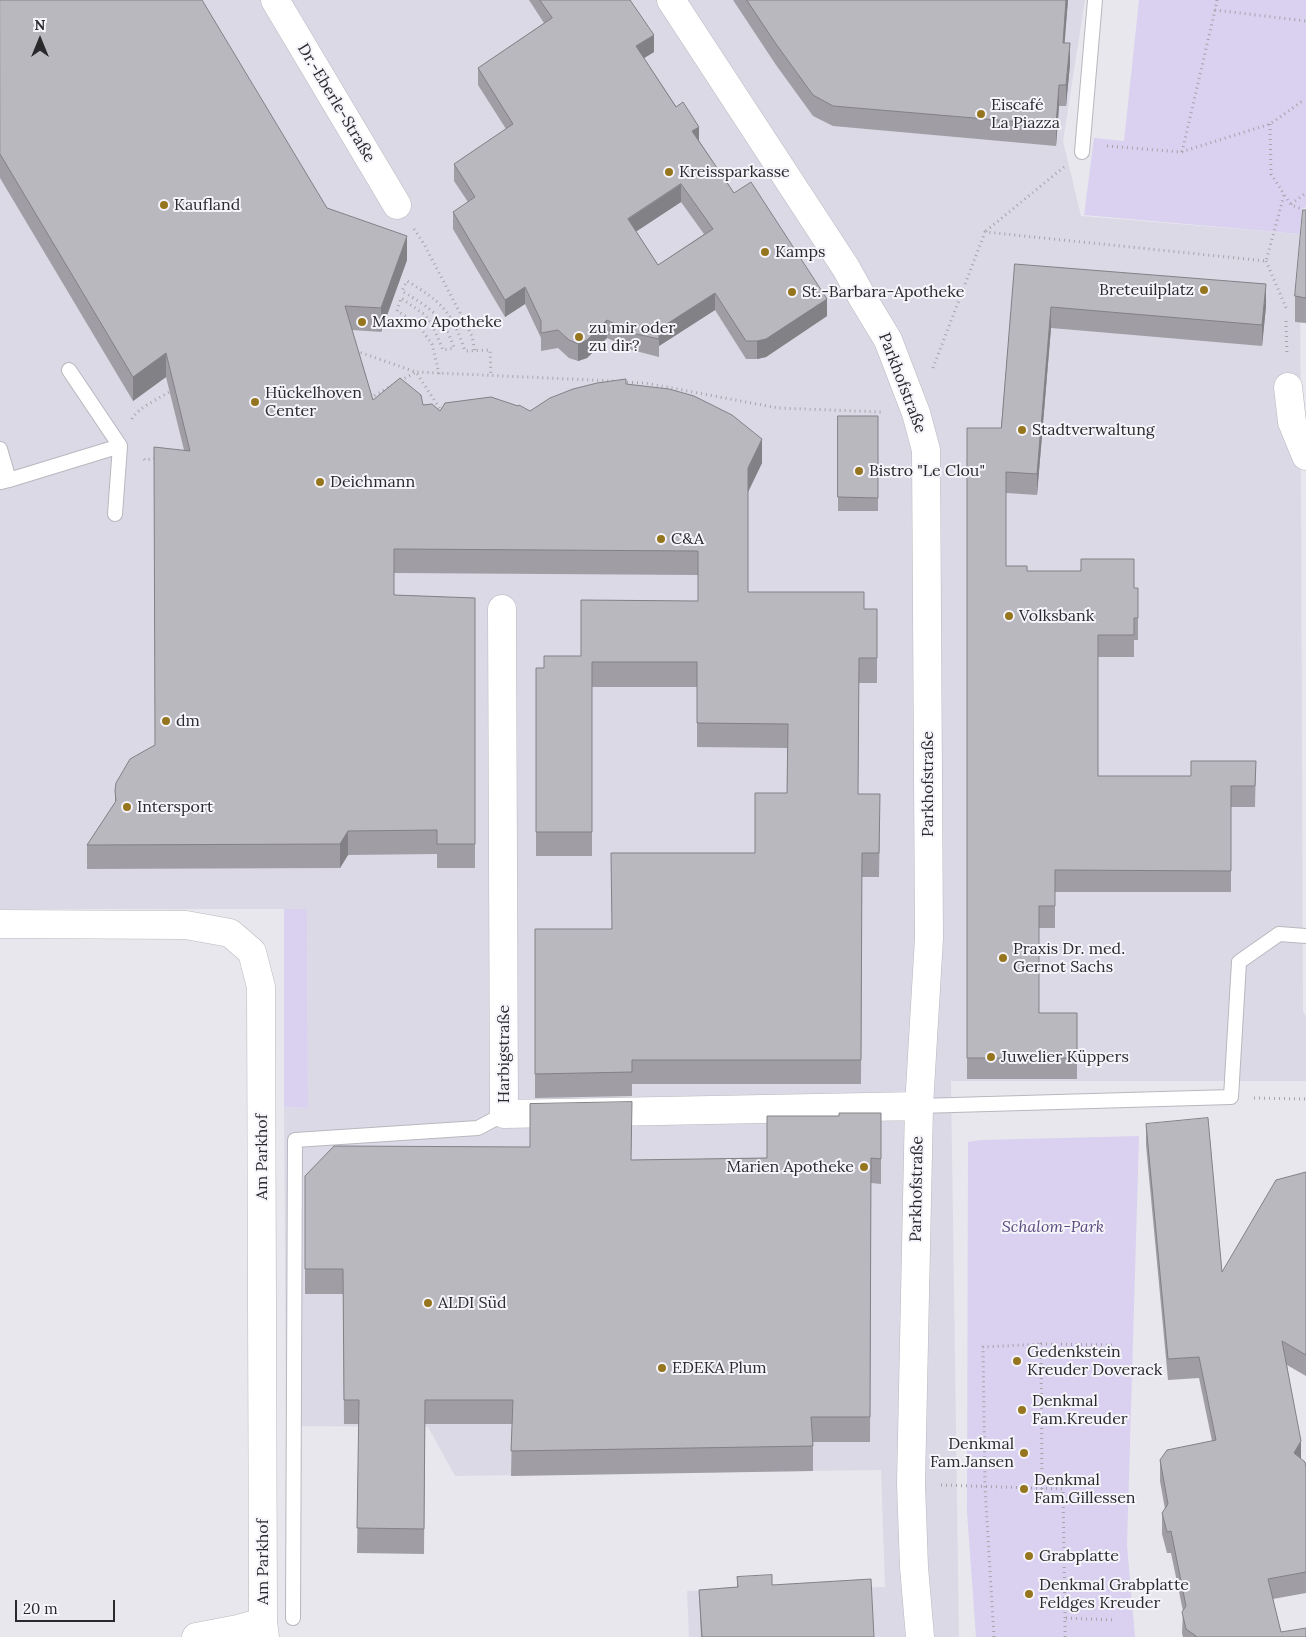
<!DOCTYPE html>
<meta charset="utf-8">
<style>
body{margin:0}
#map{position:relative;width:1306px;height:1637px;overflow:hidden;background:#e8e7ed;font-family:Lora,serif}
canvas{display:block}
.north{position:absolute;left:15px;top:15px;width:50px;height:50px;-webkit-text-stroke:4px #f5f4fa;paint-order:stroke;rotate:0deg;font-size:14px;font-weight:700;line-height:20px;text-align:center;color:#2a292b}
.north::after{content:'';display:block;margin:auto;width:18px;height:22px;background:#2a292b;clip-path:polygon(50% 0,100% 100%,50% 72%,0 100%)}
.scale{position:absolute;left:15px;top:1600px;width:100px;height:22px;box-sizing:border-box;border:2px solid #2a292b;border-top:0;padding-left:6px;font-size:15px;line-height:18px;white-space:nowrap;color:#2a292b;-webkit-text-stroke:4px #f5f4fa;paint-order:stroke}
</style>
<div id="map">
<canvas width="1306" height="1637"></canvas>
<div class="north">N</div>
<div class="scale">20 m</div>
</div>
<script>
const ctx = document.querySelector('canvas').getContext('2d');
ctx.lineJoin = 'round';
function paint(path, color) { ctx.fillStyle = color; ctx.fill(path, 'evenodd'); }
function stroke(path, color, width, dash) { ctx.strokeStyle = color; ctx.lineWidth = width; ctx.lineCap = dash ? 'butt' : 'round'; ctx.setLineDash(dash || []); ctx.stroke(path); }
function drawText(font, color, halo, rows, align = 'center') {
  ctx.font = font + ' Lora,serif'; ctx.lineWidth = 4; ctx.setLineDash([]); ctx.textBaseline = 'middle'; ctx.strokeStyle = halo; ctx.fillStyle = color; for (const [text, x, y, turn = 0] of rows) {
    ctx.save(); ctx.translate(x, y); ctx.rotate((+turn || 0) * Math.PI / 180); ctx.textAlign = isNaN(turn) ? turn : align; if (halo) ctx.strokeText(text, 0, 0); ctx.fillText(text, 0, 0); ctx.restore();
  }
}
paint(new Path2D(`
 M 0,0 L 1085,0 L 1063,141 L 1081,216 L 1300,234 L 1303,1011 L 1306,1017 L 1306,1081 L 951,1081 L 959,1637 L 689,1637 L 687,1591 L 885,1587 L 881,1470 L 455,1476 L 428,1427 L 286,1426 L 284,1107 L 308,1108 L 307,909 L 0,909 Z`), '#dcd9e7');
paint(new Path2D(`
 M 1139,0 L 1306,0 L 1306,207 L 1302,209 L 1300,234 L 1084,215 L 1094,138 L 1124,141 Z
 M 284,909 L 307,909 L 308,1108 L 284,1107 Z
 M 1139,1136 L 1127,1545 L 1135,1637 L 976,1637 L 967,1512 L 968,1142 L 981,1140 Z`), '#d9d1ef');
const lane = new Path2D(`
 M 1082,152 L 1095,0
 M 0,449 L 9,480 L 1,482
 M 9,480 L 120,446 L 69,370
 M 115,514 L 120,446
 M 919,1106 L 1231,1097 L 1239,962 L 1279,934 L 1306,936
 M 293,1618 L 295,1140 L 478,1128 L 504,1114`);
const street = new Path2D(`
 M 275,0 L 397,205
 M 671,0 L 846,268 L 862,297 L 888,340 L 916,413 L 926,450 L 929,938 L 919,1106 L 911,1484 L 914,1567 L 920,1637
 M 1288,387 L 1292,422 L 1306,456
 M 502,609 L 504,1114 L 919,1106
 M 0,924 L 186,925 L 230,933 L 252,952 L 261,987 L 263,1622 L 265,1637
 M 196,1637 L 238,1629 L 263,1622`);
stroke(lane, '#b9b7be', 16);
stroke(street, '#b9b7be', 29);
stroke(new Path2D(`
 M 1217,0 L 1215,10 L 1306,21
 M 1270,124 L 1271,174 L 1291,205 L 1302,209
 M 1107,146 L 1181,152 L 1270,124 L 1304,100
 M 1182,152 L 1215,10
 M 1291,204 L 1306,193
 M 414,229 L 424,244 L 472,336 L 475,351
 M 986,231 L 1064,167
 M 1266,261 L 1287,310
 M 1286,321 L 1287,356
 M 356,351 L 416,372 L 614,381
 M 933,368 L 985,232 L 1266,261 L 1284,195
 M 439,374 L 432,344 L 417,323 L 397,311 L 401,298 L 425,315 L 435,331 L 443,350 L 454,348 C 443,315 430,308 402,291 L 407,281 C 442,302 452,312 465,351 L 490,350 L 491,375
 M 622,382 L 645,383 L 778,408 L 883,412
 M 370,398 L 416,372 L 442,412
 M 132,419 C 137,408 160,398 171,391
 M 144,459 L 145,460 L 157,458
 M 1254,1098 L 1306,1099
 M 941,1485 L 1063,1489 L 1065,1618
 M 1042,1489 L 1041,1344 L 1112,1345
 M 994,1637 L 985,1487 L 983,1347 L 1041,1344
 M 1065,1637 L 1065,1618 L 1112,1620`), '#a5a4a9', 3, [1, 4]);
stroke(lane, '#fff', 14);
stroke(street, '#fff', 28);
paint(new Path2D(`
 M 0,0 L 327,208 L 407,260 L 381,332 L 352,330 L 373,400 L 423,405 L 440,411 L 530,411 L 626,384 L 762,463 L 748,492 L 748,592 L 864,609 L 877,609 L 877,683 L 859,683 L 858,794 L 880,818 L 879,877 L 862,877 L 861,1084 L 632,1084 L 632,1096 L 535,1098 L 535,929 L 611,929 L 755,853 L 787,793 L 787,748 L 697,747 L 697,687 L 592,687 L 592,856 L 536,856 L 536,668 L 544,668 L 581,656 L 698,601 L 698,575 L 394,573 L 394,595 L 475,598 L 475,868 L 437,868 L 437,854 L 348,855 L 340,868 L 87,869 L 87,845 L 115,803 L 115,791 L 155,745 L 184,450 L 166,377 L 133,401 L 0,178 Z
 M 529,0 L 630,0 L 654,52 L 644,58 L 734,193 L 827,316 L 766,357 L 757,359 L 746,359 L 715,310 L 659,346 L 659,357 L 632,350 L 607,338 L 587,358 L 578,361 L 569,358 L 558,348 L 541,351 L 541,338 L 525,304 L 505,317 L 453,229 L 453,212 L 468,202 L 454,181 L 454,164 L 506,129 L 478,85 L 478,68 L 544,23 ZM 681,202 L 704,234 L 658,265 L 636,231 Z
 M 733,0 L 1068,0 L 1064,43 L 1070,64 L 1066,106 L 1059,106 L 1056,146 L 833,126 L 813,116 L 776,65 Z
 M 1306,210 L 1306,323 L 1295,322 L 1295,296 Z
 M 1015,264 L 1266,306 L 1262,346 L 1051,328 L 1037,495 L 1006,493 L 1006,566 L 1027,571 L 1134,588 L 1138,588 L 1138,640 L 1134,640 L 1134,657 L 1098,657 L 1098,776 L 1191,776 L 1256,761 L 1255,807 L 1231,807 L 1231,892 L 1055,892 L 1055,928 L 1039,928 L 1039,1013 L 1077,1013 L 1077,1079 L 967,1079 L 967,428 L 1001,428 Z
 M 838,416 L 878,416 L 878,511 L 838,511 Z
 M 881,1113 L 881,1184 L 871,1183 L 870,1442 L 813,1442 L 813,1471 L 511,1476 L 512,1424 L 425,1424 L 424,1554 L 357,1553 L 359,1424 L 344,1424 L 343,1294 L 305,1294 L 305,1176 L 631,1160 L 767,1158 L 839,1116 Z
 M 1146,1124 L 1222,1272 L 1306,1172 L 1306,1376 L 1287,1365 L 1301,1459 L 1306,1467 L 1306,1593 L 1273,1599 L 1281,1632 L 1306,1637 L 1183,1637 L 1182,1633 L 1183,1611 L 1171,1553 L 1167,1553 L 1162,1534 L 1162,1513 L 1165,1509 L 1160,1481 L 1160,1460 L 1212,1441 L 1199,1378 L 1168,1380 L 1146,1145 Z
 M 737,1577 L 874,1637 L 701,1637 L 699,1590 L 737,1587 Z`), '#a09ea4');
paint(new Path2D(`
 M 1066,0 L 1068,0 L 1063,64 L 1063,43 Z
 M 654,35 L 654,52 L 636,63 L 636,46 Z
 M 1070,43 L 1070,64 L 1066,106 L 1066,85 Z
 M 1059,85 L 1059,106 L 1056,146 L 1056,125 Z
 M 699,127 L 699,144 L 692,131 Z
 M 681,184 L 681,202 L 628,237 L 628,219 Z
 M 407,236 L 407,260 L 381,332 L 381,308 Z
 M 1266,284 L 1266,306 L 1262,346 L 1262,325 Z
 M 525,287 L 525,304 L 505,317 L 505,300 Z
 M 715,293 L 715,310 L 659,346 L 659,329 Z
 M 827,299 L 827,316 L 766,357 L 757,359 L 757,341 Z
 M 1051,307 L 1051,328 L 1037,495 L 1037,474 Z
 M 607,320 L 607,338 L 587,358 L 578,361 L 578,344 Z
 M 166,353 L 166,377 L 133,401 L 133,377 Z
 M 762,439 L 762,463 L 748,492 L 748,468 Z
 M 348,831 L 348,855 L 340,868 L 340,844 Z
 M 1301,1441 L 1301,1462 L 1294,1453 Z`), '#828186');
const building = new Path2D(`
 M 0,0 L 202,0 L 327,208 L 407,236 L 381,308 L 345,306 L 373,400 L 400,378 L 421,395 L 423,405 L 432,404 L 440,411 L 445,403 L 491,397 L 518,406 L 519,405 L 530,411 L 550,398 L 573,389 L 597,383 L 626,379 L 626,384 L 669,389 L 694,396 L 732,415 L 762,439 L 748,468 L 748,592 L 864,592 L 864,609 L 877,609 L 877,658 L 859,658 L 858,794 L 880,794 L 879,853 L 862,853 L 861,1060 L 632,1060 L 632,1072 L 535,1074 L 535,929 L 612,929 L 611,853 L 755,853 L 755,793 L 787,793 L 788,724 L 697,723 L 697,662 L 592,662 L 592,832 L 536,832 L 536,668 L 544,668 L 544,656 L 581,656 L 581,600 L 698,601 L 698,551 L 394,549 L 394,595 L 475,598 L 475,844 L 437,844 L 437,830 L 348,831 L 340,844 L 87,845 L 116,801 L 115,791 L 116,783 L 130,759 L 155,745 L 154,447 L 190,451 L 166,353 L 133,377 L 0,154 Z
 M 540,0 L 630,0 L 654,35 L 636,46 L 676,107 L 683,102 L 699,127 L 692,131 L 734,193 L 751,182 L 827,299 L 766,339 L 757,341 L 746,341 L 715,293 L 659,329 L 659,339 L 632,333 L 607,320 L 587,340 L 578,344 L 569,340 L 558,330 L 541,333 L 541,321 L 525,287 L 505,300 L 453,212 L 475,197 L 454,164 L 513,124 L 478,68 L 552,18 ZM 681,184 L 713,229 L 658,265 L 628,219 Z
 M 747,0 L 1066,0 L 1063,43 L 1070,43 L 1066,85 L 1059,85 L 1056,125 L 833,106 L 813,95 L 776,44 Z
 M 1303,210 L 1306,210 L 1306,298 L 1295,296 Z
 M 1015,264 L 1266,284 L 1262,325 L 1051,307 L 1037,474 L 1006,472 L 1006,566 L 1027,566 L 1027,571 L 1081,571 L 1081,559 L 1134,559 L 1134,588 L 1138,588 L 1138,618 L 1134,618 L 1134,635 L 1098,635 L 1098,776 L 1191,776 L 1191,761 L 1256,761 L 1255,786 L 1231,786 L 1231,871 L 1055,870 L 1055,906 L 1039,906 L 1039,1013 L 1077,1013 L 1077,1058 L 967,1058 L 967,428 L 1001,428 Z
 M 838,416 L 878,416 L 878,498 L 838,497 Z
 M 632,1102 L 631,1160 L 767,1158 L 767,1116 L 839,1116 L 839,1113 L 881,1113 L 881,1159 L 871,1158 L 870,1417 L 811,1417 L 813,1446 L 511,1451 L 513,1400 L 425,1400 L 424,1529 L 357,1528 L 359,1400 L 344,1400 L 343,1269 L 305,1269 L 305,1176 L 334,1146 L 530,1147 L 530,1104 Z
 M 1208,1118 L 1222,1272 L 1276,1180 L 1306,1172 L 1306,1355 L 1282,1341 L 1301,1441 L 1294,1453 L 1305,1462 L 1306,1467 L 1306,1572 L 1268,1579 L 1281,1632 L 1306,1628 L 1306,1637 L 1196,1637 L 1196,1636 L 1186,1629 L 1182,1612 L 1186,1606 L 1171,1531 L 1167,1532 L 1162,1513 L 1168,1504 L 1160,1460 L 1167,1450 L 1216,1440 L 1199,1357 L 1168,1359 L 1146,1124 Z
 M 772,1575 L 772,1585 L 871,1579 L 874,1637 L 702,1637 L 699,1590 L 738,1587 L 737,1577 Z`);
paint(building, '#bab8bf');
stroke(building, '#828186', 1);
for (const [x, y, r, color] of [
 [981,114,5,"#95751d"],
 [669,172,5,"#95751d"],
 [164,205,5,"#95751d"],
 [765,252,5,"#95751d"],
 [1204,290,5,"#95751d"],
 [792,292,5,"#95751d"],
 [362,322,5,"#95751d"],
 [579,337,5,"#95751d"],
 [255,402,5,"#95751d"],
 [1022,430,5,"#95751d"],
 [859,471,5,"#95751d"],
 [320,482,5,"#95751d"],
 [661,539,5,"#95751d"],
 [1009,616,5,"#95751d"],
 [166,721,5,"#95751d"],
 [127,807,5,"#95751d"],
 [1003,958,5,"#95751d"],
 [991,1057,5,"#95751d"],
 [864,1167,5,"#95751d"],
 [428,1303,5,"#95751d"],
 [1017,1361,5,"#95751d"],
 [662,1368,5,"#95751d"],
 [1022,1410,5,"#95751d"],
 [1024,1453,5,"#95751d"],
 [1024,1489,5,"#95751d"],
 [1029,1556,5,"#95751d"],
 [1029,1594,5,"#95751d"]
]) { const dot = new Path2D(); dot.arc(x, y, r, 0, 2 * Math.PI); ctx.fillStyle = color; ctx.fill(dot); stroke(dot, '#f5f4fa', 2); }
drawText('16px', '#2a292b', '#f5f4fa', [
 ["Dr.-Eberle-Straße",336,103,59],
 ["Parkhofstraße",902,383,69],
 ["Parkhofstraße",928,784,-90],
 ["Harbigstraße",504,1054,-90],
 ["Am Parkhof",262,1157,-90],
 ["Parkhofstraße",917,1189,-89],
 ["Am Parkhof",263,1562,-90]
]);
drawText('16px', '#2a292b', '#f5f4fa', [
 ["Eiscafé",991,105],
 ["La Piazza",991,123],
 ["Kreissparkasse",679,172],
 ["Kaufland",174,205],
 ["Kamps",775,252],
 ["Breteuilplatz",1194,290,"right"],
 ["St.-Barbara-Apotheke",802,292],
 ["Maxmo Apotheke",372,322],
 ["zu mir oder",589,328],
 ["zu dir?",589,346],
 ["Hückelhoven",265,393],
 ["Center",265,411],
 ["Stadtverwaltung",1032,430],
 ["Bistro \"Le Clou\"",869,471],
 ["Deichmann",330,482],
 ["C&A",671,539],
 ["Volksbank",1019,616],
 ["dm",176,721],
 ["Intersport",137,807],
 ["Praxis Dr. med.",1013,949],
 ["Gernot Sachs",1013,967],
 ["Juwelier Küppers",1001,1057],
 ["Marien Apotheke",854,1167,"right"],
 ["ALDI Süd",438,1303],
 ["Gedenkstein",1027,1352],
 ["Kreuder Doverack",1027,1370],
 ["EDEKA Plum",672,1368],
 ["Denkmal",1032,1401],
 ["Fam.Kreuder",1032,1419],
 ["Denkmal",1014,1444,"right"],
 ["Fam.Jansen",1014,1462,"right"],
 ["Denkmal",1034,1480],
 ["Fam.Gillessen",1034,1498],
 ["Grabplatte",1039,1556],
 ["Denkmal Grabplatte",1039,1585],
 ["Feldges Kreuder",1039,1603]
], 'left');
drawText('italic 16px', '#5a4a7d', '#f5f4fa', [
 ["Schalom-Park",1053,1227]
]);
</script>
